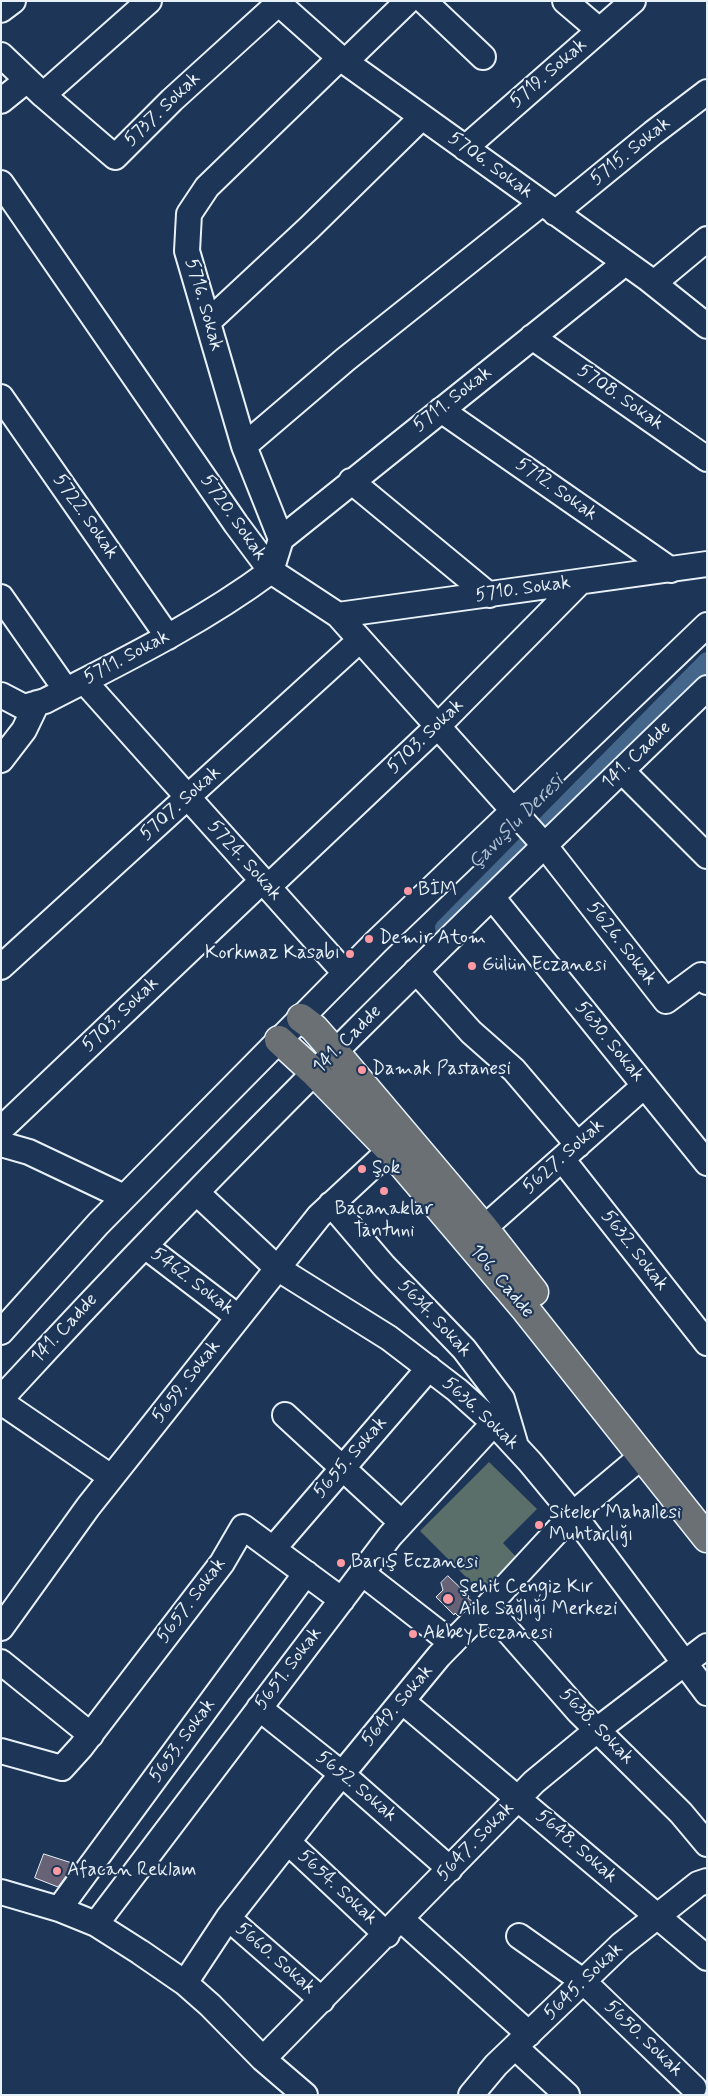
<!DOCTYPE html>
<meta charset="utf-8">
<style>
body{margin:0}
#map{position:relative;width:708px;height:2096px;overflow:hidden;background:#1d3557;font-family:Mynerve,sans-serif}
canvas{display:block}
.frame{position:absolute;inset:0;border:2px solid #e8f1f8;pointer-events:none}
</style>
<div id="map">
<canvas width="708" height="2096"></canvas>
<div class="frame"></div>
</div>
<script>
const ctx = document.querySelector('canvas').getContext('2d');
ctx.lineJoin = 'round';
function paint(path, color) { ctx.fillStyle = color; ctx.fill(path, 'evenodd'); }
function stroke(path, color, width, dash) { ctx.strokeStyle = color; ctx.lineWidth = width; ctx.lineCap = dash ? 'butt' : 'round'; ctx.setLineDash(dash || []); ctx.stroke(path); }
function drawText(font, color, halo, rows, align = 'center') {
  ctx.font = font + ' Mynerve,sans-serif'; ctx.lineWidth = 4.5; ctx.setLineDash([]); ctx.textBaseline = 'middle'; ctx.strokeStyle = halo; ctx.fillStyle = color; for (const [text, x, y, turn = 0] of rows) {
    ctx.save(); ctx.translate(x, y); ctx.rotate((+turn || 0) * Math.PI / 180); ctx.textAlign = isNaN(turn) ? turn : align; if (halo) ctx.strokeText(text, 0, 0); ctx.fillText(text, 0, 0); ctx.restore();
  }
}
paint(new Path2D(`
 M 489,1462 L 537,1509 L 503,1543 L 520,1561 L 485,1596 L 420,1531 Z`), '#5b6f6a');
stroke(new Path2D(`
 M 444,928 L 707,661`), '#44668a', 18);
const building = new Path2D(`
 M 448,1576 L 469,1596 L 468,1598 L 473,1602 L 458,1616 L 455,1613 L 454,1615 L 436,1597 L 443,1590 L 441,1583 Z
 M 44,1854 L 75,1864 L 58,1887 L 35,1878 Z`);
paint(building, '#686277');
stroke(building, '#e8f1f8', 1);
const minor = new Path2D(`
 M 276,1 L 340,58 L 647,278 L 707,326
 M 424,1 L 483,57
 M 565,1 L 599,30
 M 1,10 L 13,1
 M 1,55 L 43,95 L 115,157 L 172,100 L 281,1
 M 345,62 L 408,1
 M 43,95 L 149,1
 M 1,101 L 27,80
 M 465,148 L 633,1
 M 1,183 L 236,524 L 271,571 L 338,615 L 545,846 L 666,1001 L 701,975 L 707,982
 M 555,213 L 653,133 L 707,92
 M 654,283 L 707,239
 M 208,322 L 309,228 L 422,117
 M 532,337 L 707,459
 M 1,397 L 168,637
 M 441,410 L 671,570
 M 244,446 L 346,359 L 542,203
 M 351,481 L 489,595
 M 281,539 L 625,263
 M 271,571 L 281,539 L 244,446 L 187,251 L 189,214 L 207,187 L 340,58
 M 1,597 L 66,690
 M 338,615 L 707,564
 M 84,681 L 345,973
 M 1,695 L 24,707 L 45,701 C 123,661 201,623 271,571
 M 1,760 L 24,730 L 37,703
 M 622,771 L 707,856
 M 268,887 L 437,727 L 579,583
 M 492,897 L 707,1163
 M 1,967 L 360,640
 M 416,971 L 471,1032 L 514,1070 L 578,1145
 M 1,1129 L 262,881
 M 1,1144 L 29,1152 L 124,1197
 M 562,1159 L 707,1343
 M 197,1193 L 277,1268 L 389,1338 L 457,1390 L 494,1423 L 530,1462 L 573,1514 L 707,1693
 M 331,1204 L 384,1266 L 464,1349 L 502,1399 L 515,1443
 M 484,1228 L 644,1086
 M 145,1246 L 238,1317
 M 1,1332 L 98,1224 L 376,942 L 707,625
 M 1,1402 L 10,1389 C 233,1147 470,917 707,688
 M 1,1402 L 111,1477
 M 285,1415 L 402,1523
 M 273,1549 L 429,1368
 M 362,1573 L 452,1643
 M 487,1607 L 579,1712 L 681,1813 L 707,1844
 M 1,1628 L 88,1507 L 319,1216 L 390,1150
 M 1,1662 L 91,1735
 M 402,1701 L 707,1958
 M 259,1708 L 342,1774 L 450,1869
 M 1,1751 L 62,1768 L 81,1747 L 222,1563 L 243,1527 L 342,1600
 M 288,1842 L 387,1935
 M 1,1892 L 59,1909 L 96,1924 L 140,1952 L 185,1983 L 210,2005 L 263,2059 L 305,2095
 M 59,1909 L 306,1573
 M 228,1918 L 322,2000
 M 401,1919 L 529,2034
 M 96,1924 L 390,1536 L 494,1423
 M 519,1936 L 584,1982 L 694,2088
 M 185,1983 L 228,1918 L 323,1797 L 439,1656 L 487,1607 L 573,1514 L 642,1456
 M 515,2047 L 567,2095
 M 263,2059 L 534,1782 L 597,1730 L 707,1646
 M 471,2095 L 496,2065 L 621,1945 L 698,1884 L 707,1881`);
const major = new Path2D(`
 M 301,1018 L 314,1028 L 335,1052 L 484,1228 L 534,1292
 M 279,1040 L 315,1073 L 390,1150 L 526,1310 L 707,1538`);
stroke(minor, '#e8f1f8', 28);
stroke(major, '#e8f1f8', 31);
stroke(minor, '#1d3557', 24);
stroke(major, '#6a7074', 28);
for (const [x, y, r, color] of [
 [408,891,5,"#ff9aa2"],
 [369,939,5,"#ff9aa2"],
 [350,954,5,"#ff9aa2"],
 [472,966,5,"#ff9aa2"],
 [362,1070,5,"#ff9aa2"],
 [362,1169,5,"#ff9aa2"],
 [384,1191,5,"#ff9aa2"],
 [539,1525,5,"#ff9aa2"],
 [341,1563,5,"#ff9aa2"],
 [448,1599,6,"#ff9aa2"],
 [413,1634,5,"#ff9aa2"],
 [57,1871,5,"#ff9aa2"]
]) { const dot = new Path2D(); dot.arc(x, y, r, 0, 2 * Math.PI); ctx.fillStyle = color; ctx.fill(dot); stroke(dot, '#1d3557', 2); }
drawText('19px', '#e8f1f8', '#1d3557', [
 ["5719. Sokak",549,74,-41],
 ["5737. Sokak",163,110,-44],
 ["5715. Sokak",631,152,-39],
 ["5706. Sokak",490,166,36],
 ["5716. Sokak",203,305,74],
 ["5708. Sokak",620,398,35],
 ["5711. Sokak",453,400,-38],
 ["5712. Sokak",556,490,35],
 ["5722. Sokak",85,517,55],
 ["5720. Sokak",233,518,55],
 ["5710. Sokak",523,590,-8],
 ["5711. Sokak",127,658,-28],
 ["5703. Sokak",426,737,-44],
 ["141. Cadde",637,756,-44],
 ["5707. Sokak",181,804,-42],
 ["5724. Sokak",244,861,48],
 ["5626. Sokak",621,944,52],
 ["5703. Sokak",121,1015,-44],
 ["141. Cadde",348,1040,-45],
 ["5630. Sokak",609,1042,51],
 ["5627. Sokak",564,1157,-42],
 ["5632. Sokak",634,1251,52],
 ["5462. Sokak",192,1282,37],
 ["106. Cadde",501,1282,50],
 ["5634. Sokak",434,1319,47],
 ["141. Cadde",65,1329,-47],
 ["5659. Sokak",187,1382,-52],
 ["5636. Sokak",480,1414,43],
 ["5655. Sokak",351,1458,-49],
 ["5657. Sokak",192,1601,-53],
 ["5651. Sokak",289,1669,-53],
 ["5649. Sokak",398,1706,-50],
 ["5638. Sokak",596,1727,46],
 ["5653. Sokak",183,1741,-54],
 ["5652. Sokak",356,1787,40],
 ["5647. Sokak",476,1842,-46],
 ["5648. Sokak",576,1847,41],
 ["5654. Sokak",337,1888,43],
 ["5660. Sokak",275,1959,41],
 ["5645. Sokak",584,1982,-44],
 ["5650. Sokak",643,2039,44]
]);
drawText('19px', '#e8f1f8', '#1d3557', [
 ["BİM",418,891],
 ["Demir Atom",379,939],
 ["Korkmaz Kasabı",340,954,"right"],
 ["Gülün Eczanesi",482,966],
 ["Damak Pastanesi",372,1070],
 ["Şok",372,1169],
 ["Bacanaklar",384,1210,"center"],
 ["Tantuni",384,1232,"center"],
 ["Siteler Mahallesi",549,1514],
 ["Muhtarlığı",549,1536],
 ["Barış Eczanesi",351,1563],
 ["Şehit Cengiz Kır",459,1588],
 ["Aile Sağlığı Merkezi",459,1610],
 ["Akbey Eczanesi",423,1634],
 ["Afacan Reklam",67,1871]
], 'left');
drawText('italic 20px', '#afc0d2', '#1d3557', [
 ["Çavuşlu Deresi",517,823,-45]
]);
</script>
